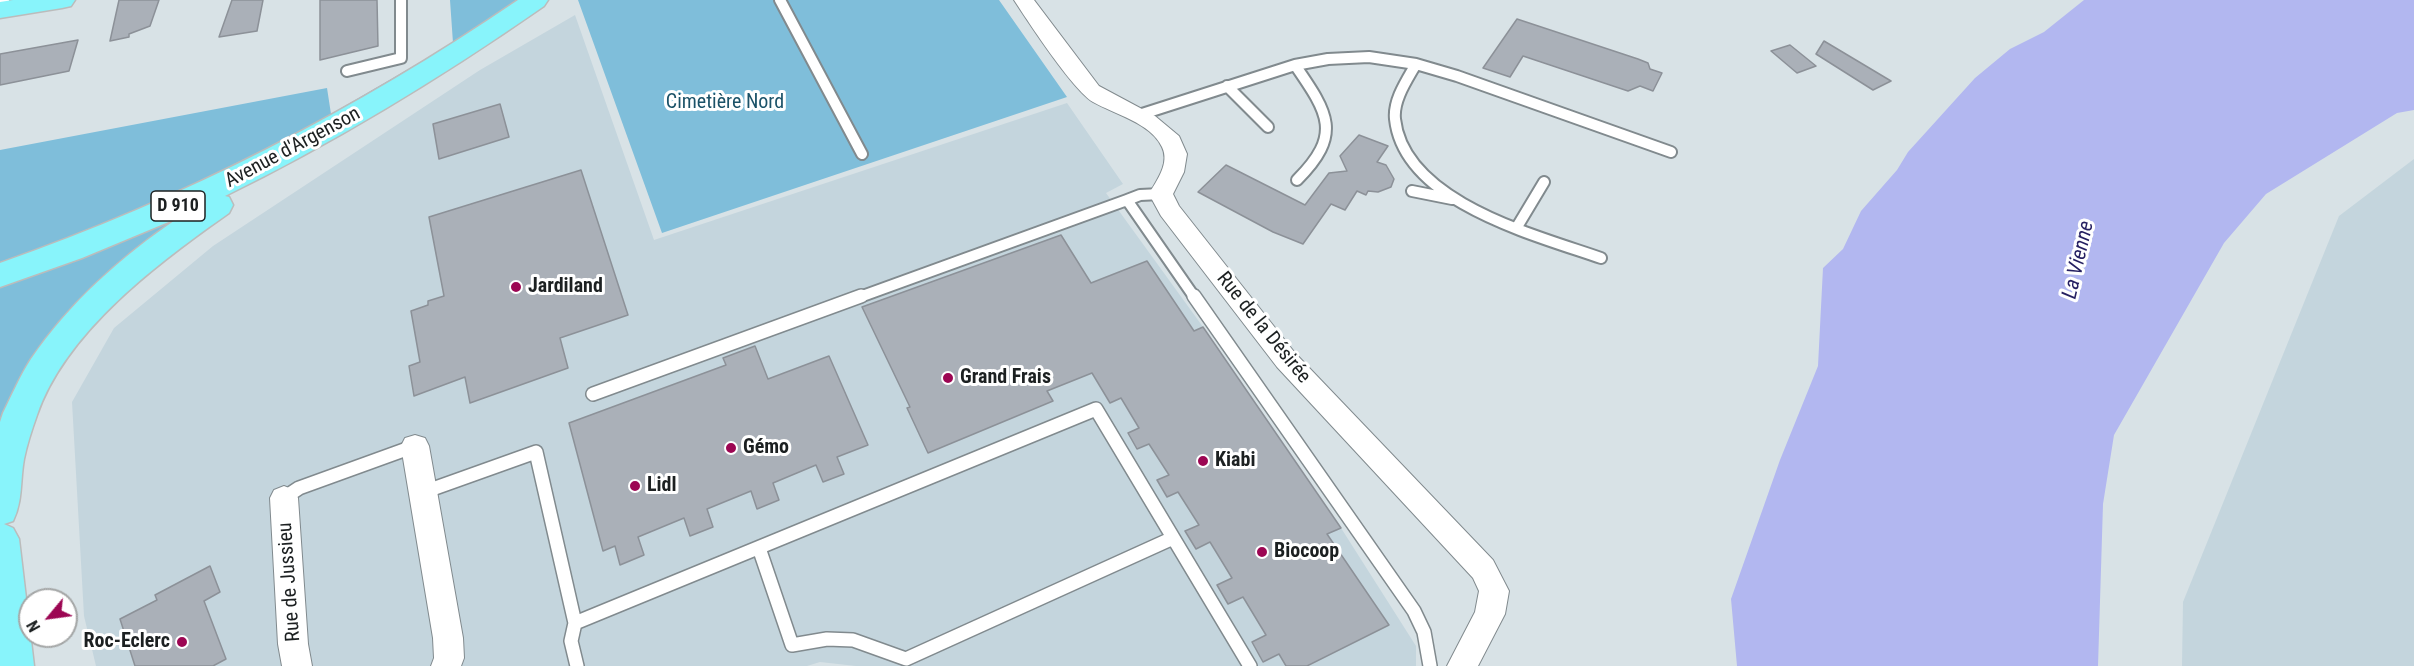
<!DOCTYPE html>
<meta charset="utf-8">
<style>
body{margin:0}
#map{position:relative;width:2414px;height:666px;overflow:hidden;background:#d8e2e6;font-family:"Roboto Condensed",sans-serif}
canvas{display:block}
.north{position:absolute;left:18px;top:588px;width:60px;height:60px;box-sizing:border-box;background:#fff;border:2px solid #a4a6a6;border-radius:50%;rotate:241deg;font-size:16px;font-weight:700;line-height:24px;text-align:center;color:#1c2021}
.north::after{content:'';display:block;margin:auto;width:21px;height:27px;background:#9c0653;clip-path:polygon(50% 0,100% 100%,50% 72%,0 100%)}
</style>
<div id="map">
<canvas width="2414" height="666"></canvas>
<div class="north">N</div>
</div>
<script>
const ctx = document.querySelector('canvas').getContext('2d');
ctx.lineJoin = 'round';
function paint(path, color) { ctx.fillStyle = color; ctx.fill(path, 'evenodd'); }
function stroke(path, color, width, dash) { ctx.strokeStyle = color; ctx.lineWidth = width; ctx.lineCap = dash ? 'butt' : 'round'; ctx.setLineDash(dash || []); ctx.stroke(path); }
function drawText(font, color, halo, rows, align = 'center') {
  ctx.font = font + ' "Roboto Condensed",sans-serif'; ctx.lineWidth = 6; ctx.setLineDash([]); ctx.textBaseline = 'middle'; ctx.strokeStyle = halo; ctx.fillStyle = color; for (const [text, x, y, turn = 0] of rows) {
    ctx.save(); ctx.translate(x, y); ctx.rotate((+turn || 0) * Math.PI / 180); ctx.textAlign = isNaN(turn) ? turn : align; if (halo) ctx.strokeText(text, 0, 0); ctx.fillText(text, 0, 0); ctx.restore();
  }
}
paint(new Path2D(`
 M 575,15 L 654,240 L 1067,103 L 1123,184 L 1106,193 L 1203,327 L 1341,528 L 1416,646 L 1416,666 L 856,666 L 820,662 L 807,666 L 96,666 L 84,616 L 72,402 L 114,328 L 213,246 L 480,70 Z
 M 2414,159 L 2414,666 L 2182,666 L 2183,602 L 2339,216 Z`), '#c4d5dd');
paint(new Path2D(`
 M 450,0 L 522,0 L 493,21 L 270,155 L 0,271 L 0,150 L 327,88 L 331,114 L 453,43 Z
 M 578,0 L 999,0 L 1067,97 L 662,233 Z
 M 199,201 L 128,264 L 0,445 L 0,279 Z`), '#7fbeda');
paint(new Path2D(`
 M 2084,0 L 2414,0 L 2414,110 L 2397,113 L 2266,194 L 2224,243 L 2114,435 L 2103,504 L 2098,666 L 1737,666 L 1731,599 L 1780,460 L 1818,366 L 1823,268 L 1843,249 L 1861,211 L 1897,170 L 1908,152 L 1975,78 L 2010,49 L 2044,32 Z`), '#b2b7f0');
const building = new Path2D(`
 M 119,0 L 159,0 L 150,26 L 129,34 L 129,37 L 110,41 Z
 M 232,0 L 263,0 L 257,31 L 219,37 Z
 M 320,0 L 377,0 L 378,46 L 320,60 Z
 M 1517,19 L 1638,59 L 1648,63 L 1650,69 L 1662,73 L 1653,91 L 1640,86 L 1628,91 L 1523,56 L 1510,77 L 1483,68 Z
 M 78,40 L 69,71 L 0,85 L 0,54 Z
 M 1824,41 L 1891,81 L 1873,90 L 1816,54 Z
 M 1790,45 L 1816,66 L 1797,73 L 1771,51 Z
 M 500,104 L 509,137 L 439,159 L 433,124 Z
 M 1359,135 L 1388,146 L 1377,162 L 1386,165 L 1394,179 L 1391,187 L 1378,192 L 1368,191 L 1366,195 L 1357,191 L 1345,210 L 1331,204 L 1303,244 L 1273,232 L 1198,192 L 1226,165 L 1305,205 L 1329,173 L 1347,171 L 1340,156 Z
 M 581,170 L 628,315 L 560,338 L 568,368 L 470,403 L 465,377 L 414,396 L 409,366 L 420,362 L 411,311 L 428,305 L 428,301 L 444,296 L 429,217 Z
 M 1061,235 L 1091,283 L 1147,261 L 1194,331 L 1203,327 L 1341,528 L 1327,534 L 1389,625 L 1307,666 L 1286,666 L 1279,654 L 1263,662 L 1252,642 L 1266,635 L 1243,597 L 1228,604 L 1217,585 L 1232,578 L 1210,542 L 1196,549 L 1185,531 L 1199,525 L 1178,492 L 1167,497 L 1157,480 L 1169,475 L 1149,444 L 1137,449 L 1128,433 L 1139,428 L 1121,398 L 1110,403 L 1092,373 L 1047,391 L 1053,401 L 928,453 L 907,408 L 910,407 L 862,307 Z
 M 755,346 L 768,379 L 829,356 L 868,445 L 837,457 L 844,474 L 823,482 L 816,465 L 773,483 L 779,500 L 757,509 L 751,491 L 707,509 L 713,527 L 690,536 L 684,518 L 638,537 L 644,555 L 620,565 L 615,546 L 603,551 L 569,423 L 726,365 L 723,358 Z
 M 210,566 L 220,592 L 204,601 L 226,659 L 213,666 L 135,666 L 120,619 L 157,600 L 155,595 Z`);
paint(building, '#aab0b8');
stroke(building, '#8c9198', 1.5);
const serviceFar1 = new Path2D(`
 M 780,0 L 862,154
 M 0,1 L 4,0
 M 1416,64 C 1407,80 1393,100 1395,119 C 1404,202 1535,235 1601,258
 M 1295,65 C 1328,113 1343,134 1297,180
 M 347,71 L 401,58 L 401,0
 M 1227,86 L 1268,127
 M 1139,115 L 1295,65 L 1328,59 L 1369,57 L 1416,64 L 1457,76 L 1671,152
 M 1412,191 L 1452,199
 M 1161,194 L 1140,195 L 1127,200 L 1195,298
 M 1517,227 L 1544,182
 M 857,298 L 1127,200`);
const service = new Path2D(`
 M 1194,296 L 1414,611 L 1424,632 L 1430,666
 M 593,394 L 861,296
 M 424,492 L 536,452 L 575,623 L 571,641 L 577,666
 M 284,498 L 299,488 L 415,446
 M 759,548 L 792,645 L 827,639 L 853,640 L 906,659 L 1173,538
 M 575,623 L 1096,409 L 1250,666`);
const minor = new Path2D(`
 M 1014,0 L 1034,0 L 1099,86 L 1155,116 L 1179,136 L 1187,154 L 1184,172 L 1173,194 L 1179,206 L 1295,353 L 1493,560 L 1509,591 L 1505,614 L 1478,666 L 1447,666 L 1475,612 L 1479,591 L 1473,578 L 1277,367 L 1161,216 L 1149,194 C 1157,180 1170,163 1162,147 C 1151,123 1114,114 1093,102 C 1073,90 1029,23 1014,0 Z
 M 415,435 L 425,438 L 429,446 L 463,638 L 464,658 L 461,666 L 431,666 L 434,658 L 433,638 L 401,446 L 405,438 Z
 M 284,486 L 294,490 L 298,498 L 308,644 L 312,666 L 282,666 L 278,644 L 270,498 L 274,490 Z`);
const primary = new Path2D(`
 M 13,0 L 75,0 L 71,6 L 62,8 L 0,18 L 0,2 Z
 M 518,0 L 548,0 L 544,6 C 442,77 337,141 225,196 L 229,197 L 233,205 L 229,213 C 159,262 66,331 37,415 C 32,429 27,444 24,459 C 20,480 23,501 13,521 L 4,524 L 13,528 L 19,539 L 34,666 L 0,666 L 0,422 L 3,413 C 12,395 20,376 31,359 C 70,302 121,257 178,218 L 82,258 L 0,287 L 0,263 C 186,198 355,111 518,0 Z`);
stroke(serviceFar1, '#818a8e', 14);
stroke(service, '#818a8e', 16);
stroke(minor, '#818a8e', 2);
stroke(primary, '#bbbcbc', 3);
stroke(serviceFar1, '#fff', 10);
stroke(service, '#fff', 13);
paint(minor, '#fff');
paint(primary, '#88f4fb');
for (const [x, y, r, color] of [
 [516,287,6,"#9c0653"],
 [948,378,6,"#9c0653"],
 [731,448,6,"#9c0653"],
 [1203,461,6,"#9c0653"],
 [635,486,6,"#9c0653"],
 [1262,552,6,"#9c0653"],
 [182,642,6,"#9c0653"]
]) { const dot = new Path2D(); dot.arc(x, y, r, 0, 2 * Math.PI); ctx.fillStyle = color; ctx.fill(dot); stroke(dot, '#fff', 2); }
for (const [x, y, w] of [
 [178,206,54]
]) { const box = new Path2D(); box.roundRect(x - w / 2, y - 15, w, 30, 4.5); ctx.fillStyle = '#fff'; ctx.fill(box); stroke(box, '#1c2021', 1.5); }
drawText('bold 18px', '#1c2021', null, [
 ["D 910",178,206]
]);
drawText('20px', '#1b5268', '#fff', [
 ["Cimetière Nord",725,103]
]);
drawText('20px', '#1c2021', '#fff', [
 ["Avenue d'Argenson",293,148,-28],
 ["Rue de la Désirée",1263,328,51],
 ["Rue de Jussieu",290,582,-94]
]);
drawText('bold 20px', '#1c2021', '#fff', [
 ["Jardiland",528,287],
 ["Grand Frais",960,378],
 ["Gémo",743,448],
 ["Kiabi",1215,461],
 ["Lidl",647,486],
 ["Biocoop",1274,552],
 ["Roc-Eclerc",170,642,"right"]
], 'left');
drawText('italic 21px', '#251f61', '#fff', [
 ["La Vienne",2079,260,-77]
]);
</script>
